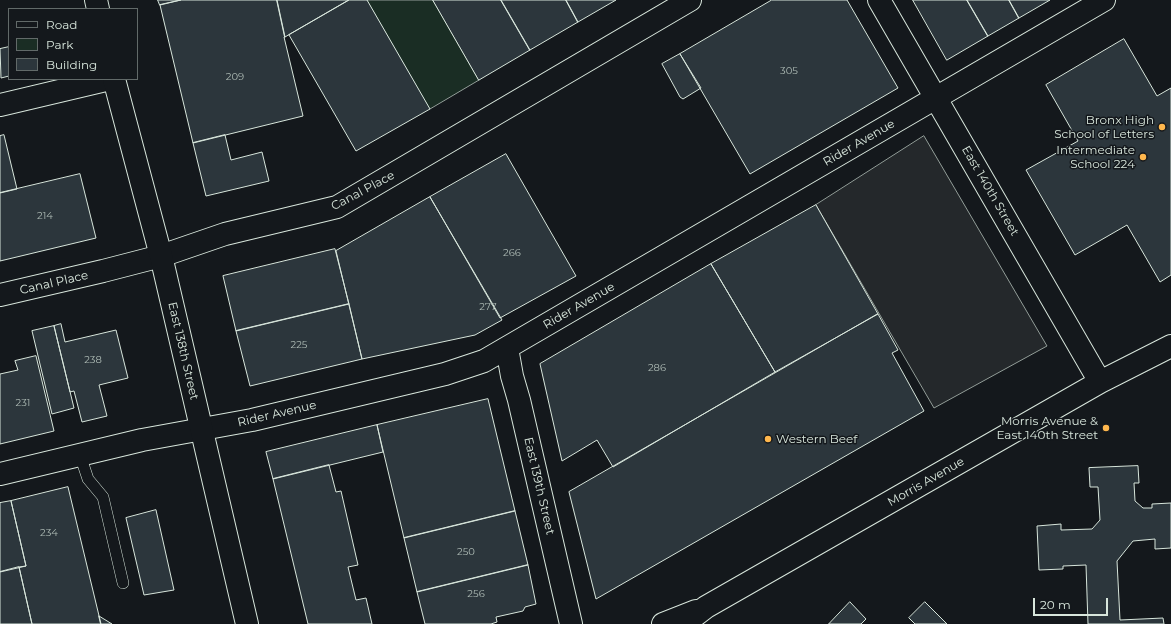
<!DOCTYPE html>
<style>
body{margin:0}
#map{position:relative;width:1171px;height:624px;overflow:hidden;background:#14181c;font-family:Montserrat,sans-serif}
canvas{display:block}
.legend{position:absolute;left:8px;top:8px;width:130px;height:72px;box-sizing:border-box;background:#14181c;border:1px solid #626a69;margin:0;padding:5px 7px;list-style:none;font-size:12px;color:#d8e6dc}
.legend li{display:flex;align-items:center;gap:8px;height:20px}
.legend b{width:20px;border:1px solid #626a69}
.scale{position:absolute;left:1033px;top:598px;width:75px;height:18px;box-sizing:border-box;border:2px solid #d8e6dc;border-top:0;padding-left:5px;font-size:12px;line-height:14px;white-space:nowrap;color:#d8e6dc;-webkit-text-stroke:3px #14181c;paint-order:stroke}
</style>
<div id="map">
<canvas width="1171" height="624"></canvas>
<ul class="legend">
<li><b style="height:5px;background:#14181c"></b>Road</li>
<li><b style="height:11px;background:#1a2d24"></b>Park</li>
<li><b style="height:11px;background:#2c363c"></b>Building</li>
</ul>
<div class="scale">20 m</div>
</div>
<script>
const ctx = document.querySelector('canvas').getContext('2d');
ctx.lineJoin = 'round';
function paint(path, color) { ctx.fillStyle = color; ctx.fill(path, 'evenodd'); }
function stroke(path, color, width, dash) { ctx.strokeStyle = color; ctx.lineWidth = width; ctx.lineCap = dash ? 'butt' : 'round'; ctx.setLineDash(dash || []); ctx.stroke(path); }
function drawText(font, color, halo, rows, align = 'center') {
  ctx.font = font + ' Montserrat,sans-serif'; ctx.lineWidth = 3; ctx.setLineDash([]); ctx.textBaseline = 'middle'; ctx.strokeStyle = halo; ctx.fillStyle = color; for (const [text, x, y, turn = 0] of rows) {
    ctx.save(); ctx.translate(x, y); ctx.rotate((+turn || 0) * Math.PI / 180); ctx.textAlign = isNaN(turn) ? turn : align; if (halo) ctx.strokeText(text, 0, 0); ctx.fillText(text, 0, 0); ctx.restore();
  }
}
const green = new Path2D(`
 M 367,0 L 433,0 L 479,80 L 430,109 Z`);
paint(green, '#1a2d24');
stroke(green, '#939e99', 1);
const parking = new Path2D(`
 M 924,136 L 1047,346 L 934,408 L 816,205 Z`);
paint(parking, '#24282b');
stroke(parking, '#939e99', 1);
const building = new Path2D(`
 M 158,0 L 181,0 L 160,5 Z
 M 181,0 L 277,0 L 285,37 L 284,37 L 303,116 L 193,143 L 160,5 Z
 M 277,0 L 349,0 L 285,37 Z
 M 349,0 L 367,0 L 430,109 L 356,151 L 289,35 Z
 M 433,0 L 501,0 L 530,50 L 479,80 Z
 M 501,0 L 566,0 L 578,22 L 530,50 Z
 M 566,0 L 616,0 L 578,22 Z
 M 772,0 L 847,0 L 898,88 L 750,174 L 680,54 Z
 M 913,0 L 967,0 L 988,36 L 947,60 Z
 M 967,0 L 1009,0 L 1019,18 L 988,36 Z
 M 1009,0 L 1050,0 L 1019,18 Z
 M 1124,39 L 1157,96 L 1171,88 L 1171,275 L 1160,282 L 1127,225 L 1075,255 L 1026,170 L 1078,141 L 1046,85 Z
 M 9,47 L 9,76 L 1,78 L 0,49 Z
 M 680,54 L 701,88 L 683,99 L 680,97 L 662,64 Z
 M 4,135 L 17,189 L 0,193 L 0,136 Z
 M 225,135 L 231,160 L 262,152 L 269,181 L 206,196 L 193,143 Z
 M 506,154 L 576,276 L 500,318 L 430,197 Z
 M 80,174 L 96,238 L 0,261 L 0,193 Z
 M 430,197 L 502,320 L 475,335 L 362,359 L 336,251 Z
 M 816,205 L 878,314 L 775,372 L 711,264 Z
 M 335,249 L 349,304 L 236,331 L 223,276 Z
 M 711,264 L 775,372 L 613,467 L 597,440 L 562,461 L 540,364 Z
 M 349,304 L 362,359 L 250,386 L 236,331 Z
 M 878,314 L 898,350 L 892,353 L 924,411 L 596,599 L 569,492 Z
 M 61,324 L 65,342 L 116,330 L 128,378 L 99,385 L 107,416 L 82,422 L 74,391 L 70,392 L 54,326 Z
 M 54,326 L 74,408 L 52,414 L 32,331 Z
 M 36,356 L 54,431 L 0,444 L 0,374 L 18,370 L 15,361 Z
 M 488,399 L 515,511 L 404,538 L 377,425 Z
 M 377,425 L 383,452 L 273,479 L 266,452 Z
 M 329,465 L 336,492 L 341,491 L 358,565 L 348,567 L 356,600 L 366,598 L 372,624 L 308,624 L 273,479 Z
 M 1138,466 L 1139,483 L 1134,483 L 1135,501 L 1143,508 L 1152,508 L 1152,504 L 1171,503 L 1171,548 L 1155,549 L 1155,539 L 1133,541 L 1117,561 L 1120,620 L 1163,618 L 1164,624 L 1088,624 L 1086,565 L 1063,566 L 1063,569 L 1039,570 L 1037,526 L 1061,524 L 1061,530 L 1092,529 L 1100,520 L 1098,487 L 1090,487 L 1089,468 Z
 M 68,487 L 101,624 L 32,624 L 19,567 L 26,566 L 11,501 Z
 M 11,501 L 26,566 L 0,572 L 0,503 Z
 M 156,510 L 174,590 L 144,595 L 126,518 Z
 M 515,511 L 528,565 L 417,592 L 404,538 Z
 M 528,565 L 536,604 L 525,607 L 523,611 L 496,617 L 497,622 L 491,624 L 425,624 L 417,592 Z
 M 19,567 L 32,624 L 0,624 L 0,572 Z
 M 850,602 L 866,619 L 861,624 L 829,624 Z
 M 925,602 L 947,624 L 915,624 L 909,618 Z
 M 99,616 L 112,624 L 101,624 Z`);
paint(building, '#2c363c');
stroke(building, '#d8e6dc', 1);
const lane = new Path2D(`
 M 80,455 L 88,479 L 103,497 L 123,583`);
const street = new Path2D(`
 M 879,0 L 1100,382
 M 0,105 L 110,79
 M 0,295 L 103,271 L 161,256 L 225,234 L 337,207 L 690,0
 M 507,348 L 512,376 L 519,400 L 571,624
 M 0,474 L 142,440 L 252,420 L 445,374 L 484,361 L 1104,0
 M 663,624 L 696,611
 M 684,624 L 706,607 L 1100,382 L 1171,346`);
const secondary = new Path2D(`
 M 96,0 L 98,9
 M 114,79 L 161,256 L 247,624`);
stroke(lane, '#d8e6dc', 12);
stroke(street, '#d8e6dc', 24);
stroke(secondary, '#d8e6dc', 24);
stroke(lane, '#14181c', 11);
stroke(street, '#14181c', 22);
stroke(secondary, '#14181c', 22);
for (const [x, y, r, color] of [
 [1162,127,4,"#ffb74d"],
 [1143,157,4,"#ffb74d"],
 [1106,428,4,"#ffb74d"],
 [768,439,4,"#ffb74d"]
]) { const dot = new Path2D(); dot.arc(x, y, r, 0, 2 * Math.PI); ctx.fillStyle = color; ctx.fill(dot); stroke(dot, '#14181c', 1.5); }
drawText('10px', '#adbab4', null, [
 ["305",789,71],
 ["209",235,77],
 ["214",45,216],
 ["266",512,253],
 ["277",488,307],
 ["225",299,345],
 ["238",93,360],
 ["286",657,368],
 ["231",23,403],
 ["234",49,533],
 ["250",466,552],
 ["256",476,594]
]);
drawText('12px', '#d8e6dc', '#14181c', [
 ["Bronx High",1154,120],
 ["School of Letters",1154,134],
 ["Intermediate",1135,150],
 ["School 224",1135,164],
 ["Morris Avenue &",1098,421],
 ["East 140th Street",1098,435],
 ["Western Beef",776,439,"left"]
], 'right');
drawText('12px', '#d8e6dc', '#14181c', [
 ["Rider Avenue",859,143,-30],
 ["Canal Place",363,191,-28],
 ["East 140th Street",990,191,60],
 ["Canal Place",54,283,-13],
 ["Rider Avenue",579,306,-30],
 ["East 138th Street",183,351,77],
 ["Rider Avenue",277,414,-13],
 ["Morris Avenue",926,482,-30],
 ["East 139th Street",539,486,77]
]);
</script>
